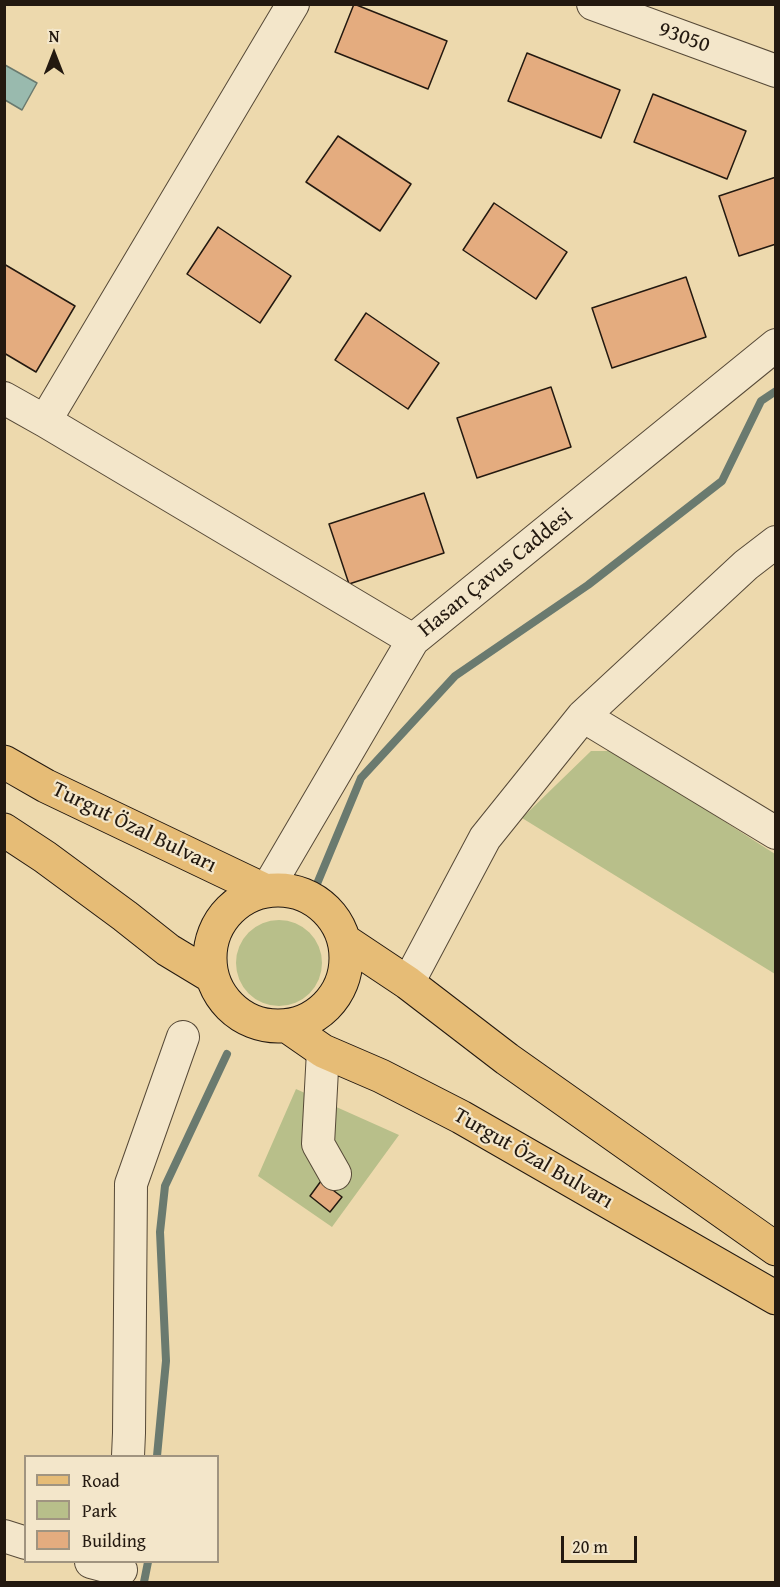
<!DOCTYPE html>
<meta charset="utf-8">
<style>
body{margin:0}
#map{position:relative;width:780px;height:1587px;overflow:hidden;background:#edd9ad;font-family:"Gentium Book Plus",serif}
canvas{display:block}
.frame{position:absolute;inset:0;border:6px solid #231910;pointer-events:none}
.legend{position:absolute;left:24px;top:1455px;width:195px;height:108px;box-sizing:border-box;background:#f3e6ca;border:2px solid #a09480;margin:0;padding:8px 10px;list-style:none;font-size:18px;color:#231910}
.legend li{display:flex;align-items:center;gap:12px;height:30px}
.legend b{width:30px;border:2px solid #a09480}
.north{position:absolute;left:24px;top:24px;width:60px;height:60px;-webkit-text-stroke:4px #f3e6ca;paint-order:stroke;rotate:0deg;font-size:16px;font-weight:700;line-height:24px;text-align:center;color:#231910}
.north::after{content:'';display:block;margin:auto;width:21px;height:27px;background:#231910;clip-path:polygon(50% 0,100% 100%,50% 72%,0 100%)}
.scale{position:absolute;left:561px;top:1536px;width:76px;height:27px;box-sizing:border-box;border:3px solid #231910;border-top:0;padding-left:8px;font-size:18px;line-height:21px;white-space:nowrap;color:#231910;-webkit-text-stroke:4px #f3e6ca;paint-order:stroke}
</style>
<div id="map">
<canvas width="780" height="1587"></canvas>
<div class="frame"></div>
<ul class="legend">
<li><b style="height:8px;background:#e6bc76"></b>Road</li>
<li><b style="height:16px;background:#b8bf8a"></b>Park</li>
<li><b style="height:16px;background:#e4ac7f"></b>Building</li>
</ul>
<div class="north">N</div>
<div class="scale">20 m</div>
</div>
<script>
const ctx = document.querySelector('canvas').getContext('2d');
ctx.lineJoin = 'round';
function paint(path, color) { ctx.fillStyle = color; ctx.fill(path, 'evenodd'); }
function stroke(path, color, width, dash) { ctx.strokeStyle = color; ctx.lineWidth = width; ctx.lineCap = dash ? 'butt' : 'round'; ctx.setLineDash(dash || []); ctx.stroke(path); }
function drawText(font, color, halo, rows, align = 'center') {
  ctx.font = font + ' "Gentium Book Plus",serif'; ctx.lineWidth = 4.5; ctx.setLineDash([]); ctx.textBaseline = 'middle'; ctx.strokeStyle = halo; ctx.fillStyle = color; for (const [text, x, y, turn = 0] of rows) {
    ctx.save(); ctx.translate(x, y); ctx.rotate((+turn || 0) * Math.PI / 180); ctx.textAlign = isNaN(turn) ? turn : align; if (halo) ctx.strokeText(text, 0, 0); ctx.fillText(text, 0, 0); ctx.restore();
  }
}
paint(new Path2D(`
 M 591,751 L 615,751 L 775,854 L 775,974 L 522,818 Z
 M236 963a43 43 0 1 1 86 0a43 43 0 1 1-86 0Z
 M 296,1089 L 399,1135 L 332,1227 L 258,1176 Z`), '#b8bf8a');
const water = new Path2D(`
 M 5,65 L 37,83 L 22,110 L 5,100 Z`);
paint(water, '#99baae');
stroke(water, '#6a7a6f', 1.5);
stroke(new Path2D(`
 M 314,891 L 361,778 L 455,676 L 588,585 L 722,481 L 761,401 L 776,391
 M 157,1456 L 166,1361 L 160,1232 L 165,1186 L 227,1054
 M 144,1582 L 148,1562`), '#6a7a6f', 8);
const building = new Path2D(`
 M 354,4 L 447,41 L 428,89 L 335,52 Z
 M 527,53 L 620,90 L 601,138 L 508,101 Z
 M 653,94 L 746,131 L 727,179 L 634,142 Z
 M 338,136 L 411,184 L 380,231 L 306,182 Z
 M 776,177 L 776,244 L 739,256 L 719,196 Z
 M 494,203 L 567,252 L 536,299 L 463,250 Z
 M 218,227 L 291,276 L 260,323 L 187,274 Z
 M 4,264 L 75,306 L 36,372 L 4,353 Z
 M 686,277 L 706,337 L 612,368 L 592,308 Z
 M 366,313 L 439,363 L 408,409 L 335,360 Z
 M 551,387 L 571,447 L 477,478 L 457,418 Z
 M 424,493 L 444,553 L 349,584 L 329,524 Z
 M 321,1181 L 342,1197 L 330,1212 L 310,1196 Z`);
paint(building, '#e4ac7f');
stroke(building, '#231910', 1.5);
const minor = new Path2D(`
 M 293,4 L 45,421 L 413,640
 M 593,4 L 776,71
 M 4,398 L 45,421
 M 583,716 L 776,833
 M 266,891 L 413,640 L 776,345
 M 408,983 L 485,838 L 583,716 L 746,565 L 776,542
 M 323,1051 L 318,1144 L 335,1174
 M 128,1456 L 129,1433 L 131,1184 L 183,1037
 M 4,1536 L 26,1543
 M 91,1562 L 121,1570`);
const major = new Path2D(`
 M 4,762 L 46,786 L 266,891
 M 4,830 L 45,857 L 125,916 L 168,950 L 211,976
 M210 958a68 68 0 1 1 136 0a68 68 0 1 1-136 0Z
 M 345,941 L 408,983 L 507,1059 L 776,1249
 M 287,1026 L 323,1051 L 381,1076 L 461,1117 L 776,1298`);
stroke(minor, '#564937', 34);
stroke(major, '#231910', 35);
stroke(minor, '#f3e6ca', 32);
stroke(major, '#e6bc76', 33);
drawText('22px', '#231910', '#f3e6ca', [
 ["93050",684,38,20],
 ["Hasan Çavus Caddesi",496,573,-39],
 ["Turgut Özal Bulvarı",134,828,26],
 ["Turgut Özal Bulvarı",533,1159,30]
]);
</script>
